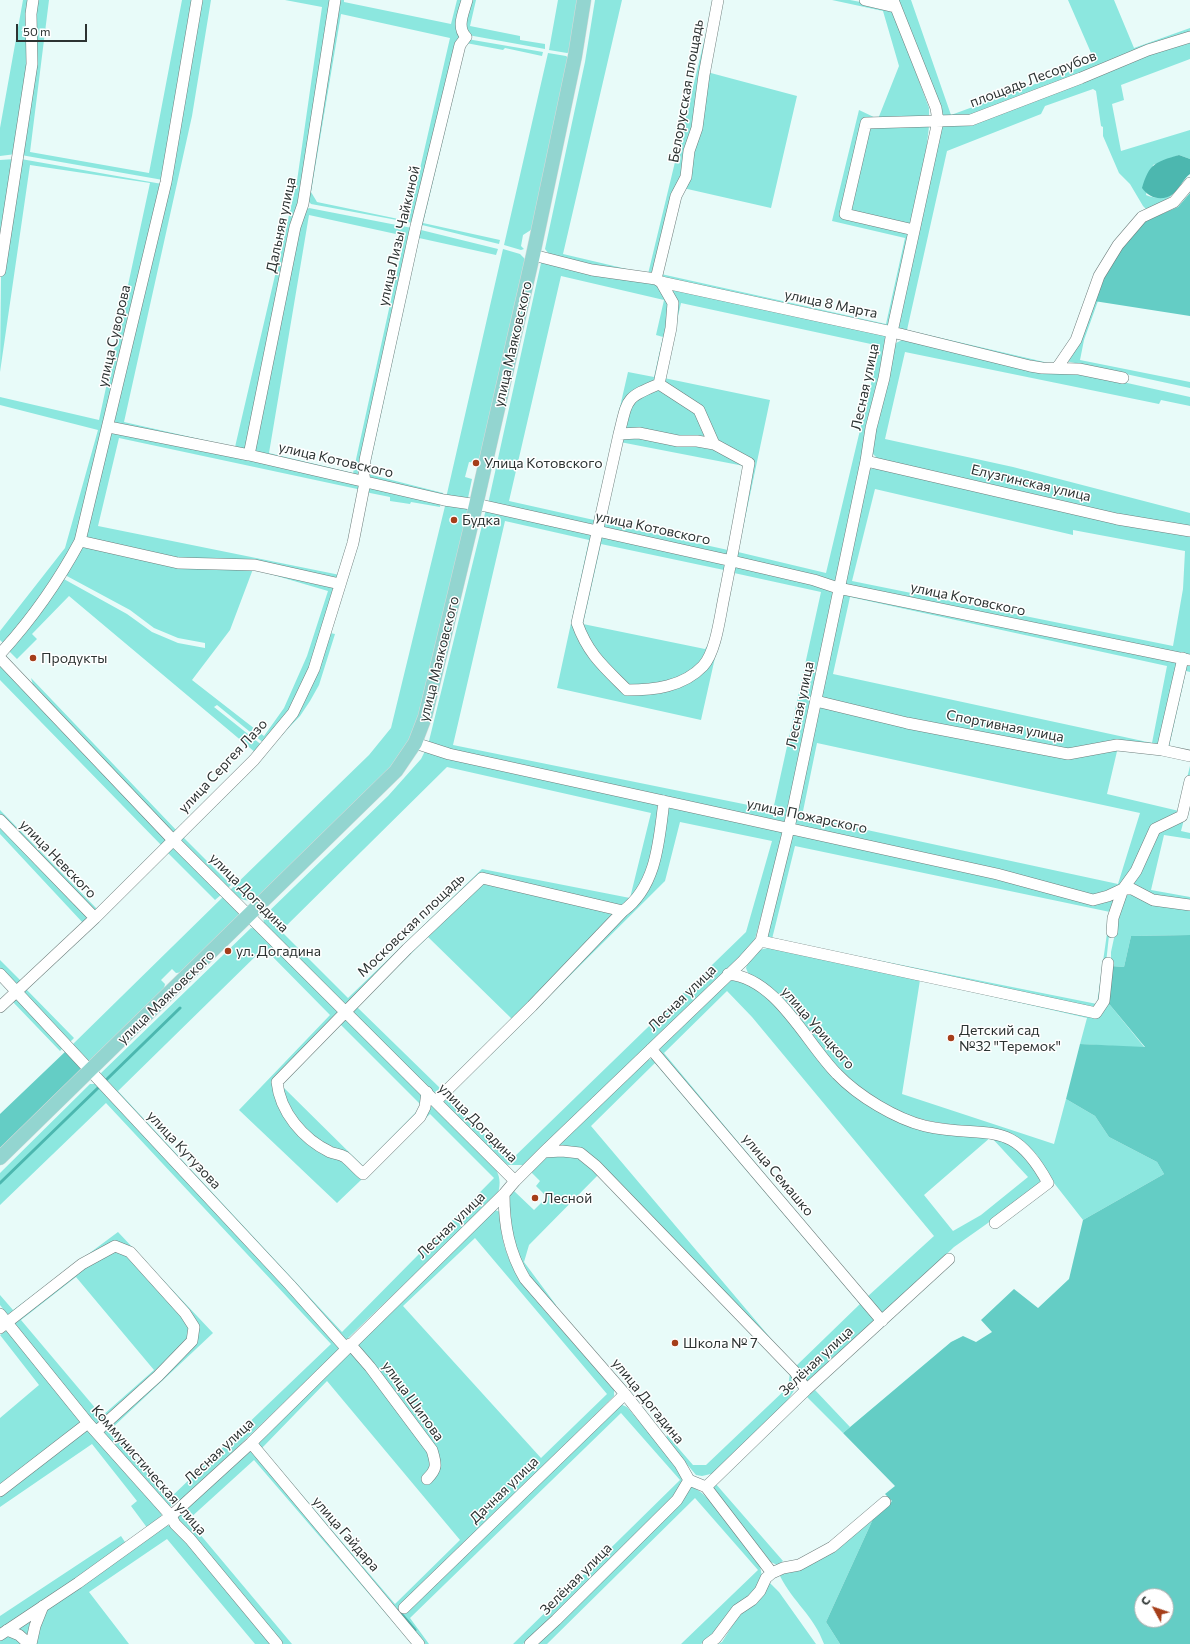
<!DOCTYPE html>
<meta charset="utf-8">
<style>
body{margin:0}
#map{position:relative;width:1190px;height:1644px;overflow:hidden;background:#e8fbf9;font-family:Commissioner,sans-serif}
canvas{display:block}
.north{position:absolute;left:1134px;top:1588px;width:40px;height:40px;box-sizing:border-box;background:#fff;border:1px solid #abadad;border-radius:50%;rotate:310deg;font-size:11px;font-weight:700;line-height:16px;text-align:center;color:#2c3332}
.north::after{content:'';display:block;margin:auto;width:14px;height:18px;background:#a53e1a;clip-path:polygon(50% 0,100% 100%,50% 72%,0 100%)}
.scale{position:absolute;left:16px;top:24px;width:71px;height:18px;box-sizing:border-box;border:2px solid #2c3332;border-top:0;padding-left:5px;font-size:12px;line-height:14px;white-space:nowrap;color:#2c3332;-webkit-text-stroke:3px #fff;paint-order:stroke}
</style>
<div id="map">
<canvas width="1190" height="1644"></canvas>
<div class="north">С</div>
<div class="scale">50 m</div>
</div>
<script>
const ctx = document.querySelector('canvas').getContext('2d');
ctx.lineJoin = 'round';
function paint(path, color) { ctx.fillStyle = color; ctx.fill(path, 'evenodd'); }
function stroke(path, color, width, dash) { ctx.strokeStyle = color; ctx.lineWidth = width; ctx.lineCap = dash ? 'butt' : 'round'; ctx.setLineDash(dash || []); ctx.stroke(path); }
function drawText(font, color, halo, rows, align = 'center') {
  ctx.font = font + ' Commissioner,sans-serif'; ctx.lineWidth = 3; ctx.setLineDash([]); ctx.textBaseline = 'middle'; ctx.strokeStyle = halo; ctx.fillStyle = color; for (const [text, x, y, turn = 0] of rows) {
    ctx.save(); ctx.translate(x, y); ctx.rotate((+turn || 0) * Math.PI / 180); ctx.textAlign = isNaN(turn) ? turn : align; if (halo) ctx.strokeText(text, 0, 0); ctx.fillText(text, 0, 0); ctx.restore();
  }
}
paint(new Path2D(`
 M 23,0 L 30,0 L 29,66 L 16,154 L 0,156 L 0,128 Z
 M 35,0 L 49,0 L 30,152 L 149,173 L 182,0 L 195,0 L 163,180 L 21,155 Z
 M 201,0 L 211,0 L 192,116 L 124,422 L 235,447 L 297,181 L 322,7 L 285,0 L 332,0 L 300,205 L 246,452 L 116,426 L 113,420 Z
 M 336,0 L 344,0 L 344,2 L 451,24 L 457,0 L 464,0 L 459,39 L 413,223 L 311,204 L 306,198 ZM 341,14 L 450,38 L 408,221 L 317,202 L 311,192 Z
 M 470,0 L 476,0 L 470,26 L 520,36 L 520,40 L 545,44 L 545,49 L 468,35 L 464,31 Z
 M 558,0 L 580,0 L 572,51 L 567,53 L 549,50 Z
 M 595,0 L 622,0 L 563,254 L 648,274 L 714,0 L 693,127 L 683,176 L 655,270 L 648,274 L 594,267 L 549,254 L 545,249 L 585,62 Z
 M 832,0 L 850,0 L 892,8 L 929,108 L 929,126 L 925,162 L 889,327 L 666,279 L 661,274 L 886,324 L 905,238 L 832,221 L 859,110 L 878,119 L 899,66 L 883,11 Z
 M 898,0 L 911,0 L 951,115 L 1095,62 L 1068,0 L 1114,0 L 1134,48 L 1190,28 L 1190,34 L 969,117 L 948,117 L 942,115 Z
 M 467,39 L 543,52 L 542,56 L 505,48 L 503,50 L 466,43 L 423,223 L 500,240 L 499,244 L 418,224 L 462,46 Z
 M 1190,40 L 1190,59 L 1121,85 L 1124,100 L 1112,104 L 1121,151 L 1190,130 L 1190,159 L 1179,155 L 1153,165 L 1146,195 C 1156,199 1163,198 1173,194 C 1165,202 1157,205 1146,209 L 1143,206 L 1130,184 L 1119,173 L 1103,136 L 1103,127 L 1101,126 L 1096,91 L 1093,89 L 1045,106 L 1041,114 L 947,151 L 907,330 L 1053,364 L 1042,364 L 898,328 L 940,130 L 943,124 Z
 M 548,53 L 566,56 L 570,59 L 534,228 L 523,235 L 521,246 L 524,249 L 521,250 L 504,245 Z
 M 707,72 L 797,96 L 771,208 L 683,188 Z
 M 15,159 L 0,254 L 0,160 Z
 M 21,159 L 162,184 L 77,540 L 59,574 L 4,644 L 0,640 L 0,631 L 65,548 L 98,430 L 0,405 L 0,397 L 99,420 L 150,183 L 30,165 L 0,372 L 1,276 Z
 M 309,208 L 412,228 L 360,479 L 252,453 L 303,212 ZM 309,215 L 405,236 L 353,473 L 269,453 Z
 M 417,229 L 498,249 L 496,255 L 419,238 L 368,474 L 443,493 L 443,496 L 367,479 Z
 M 503,249 L 520,254 L 527,261 L 484,449 L 476,463 L 469,462 L 465,477 L 472,479 L 468,498 L 446,498 Z
 M 546,261 L 655,283 L 670,303 L 658,382 L 634,391 L 597,528 L 488,504 L 541,263 ZM 561,276 L 664,300 L 656,335 L 663,337 L 654,377 L 628,372 L 594,520 L 509,501 Z
 M 664,285 L 884,334 L 888,341 L 837,583 L 735,559 L 751,461 L 716,442 L 701,409 L 661,383 L 673,329 ZM 681,303 L 880,346 L 826,573 L 738,552 L 770,400 L 664,378 Z
 M 1094,301 L 1098,301 L 1084,340 L 1080,360 L 1190,382 L 1190,388 L 1066,361 Z
 M 904,339 L 1078,372 L 1190,397 L 1190,406 L 1161,400 L 1159,404 L 905,352 L 885,439 L 1013,467 L 1190,513 L 1190,527 L 1119,516 L 879,460 L 871,452 L 894,344 Z
 M 659,386 L 697,411 L 711,441 L 622,431 L 629,404 Z
 M 113,430 L 363,485 L 362,490 L 119,438 L 98,526 L 340,575 L 338,581 L 255,563 L 179,561 L 83,539 L 109,433 Z
 M 620,435 L 696,442 L 746,464 L 730,558 L 601,530 ZM 620,442 L 744,466 L 728,550 L 605,523 Z
 M 877,467 L 1190,534 L 1190,656 L 843,586 L 867,470 ZM 875,489 L 1073,535 L 1073,530 L 1185,551 L 1183,589 L 1173,646 L 852,581 Z
 M 366,486 L 441,501 L 440,507 L 411,502 L 410,504 L 390,501 L 390,497 L 365,492 L 330,633 L 335,634 L 319,685 L 310,701 L 300,716 L 254,764 L 295,714 Z
 M 446,502 L 463,506 L 470,511 L 422,712 L 403,754 L 257,900 C 245,902 239,899 229,891 L 369,755 L 391,728 Z
 M 486,509 L 594,534 L 575,623 L 627,691 L 655,692 L 705,668 L 733,563 L 835,589 L 786,824 L 428,745 ZM 505,521 L 589,540 L 557,688 L 701,720 L 734,573 L 821,592 L 773,810 L 453,745 Z
 M 600,535 L 730,563 L 712,644 L 701,664 L 679,680 L 629,687 L 604,665 L 580,623 ZM 601,544 L 724,570 L 711,640 L 705,649 L 583,624 Z
 M 81,544 L 178,564 L 254,567 L 336,585 L 313,668 L 291,711 L 265,744 L 217,705 L 214,707 L 263,746 L 180,831 L 256,753 L 69,596 L 32,634 L 37,639 L 17,659 L 7,649 L 37,617 L 62,578 L 127,614 L 152,632 L 178,643 L 205,648 L 205,643 L 178,638 L 154,628 L 130,610 L 65,575 ZM 253,569 L 328,591 L 307,656 L 284,708 L 264,736 L 192,680 L 230,630 Z
 M 842,591 L 1180,661 L 1161,747 L 1067,750 L 908,721 L 819,698 ZM 850,597 L 1167,666 L 1152,743 L 833,674 Z
 M 1185,662 L 1190,663 L 1190,672 L 1186,671 L 1169,747 L 1165,748 Z
 M 0,663 L 169,841 L 95,916 L 0,818 L 0,810 L 98,910 L 162,846 L 0,680 Z
 M 31,678 L 178,832 L 175,836 L 34,689 Z
 M 818,705 L 1071,756 L 1118,747 L 1107,794 L 1179,811 L 1190,766 L 1190,776 L 1181,814 L 1152,829 L 1121,888 L 1093,898 L 793,826 ZM 817,743 L 1140,813 L 1118,884 L 802,816 Z
 M 426,749 L 659,803 L 656,847 L 644,885 L 622,907 L 481,875 L 346,1006 L 264,923 L 263,917 L 388,796 L 421,759 ZM 447,767 L 651,813 L 630,898 L 482,869 L 348,998 L 281,931 Z
 M 1190,796 L 1181,831 L 1190,833 L 1190,839 L 1164,835 L 1151,890 L 1190,897 L 1190,903 L 1154,898 L 1127,887 L 1157,831 L 1183,817 Z
 M 666,804 L 784,831 L 755,939 L 748,949 L 542,1148 L 523,1165 L 508,1165 L 500,1160 L 441,1099 L 648,887 ZM 680,822 L 772,841 L 746,932 L 511,1160 L 447,1098 L 665,881 Z
 M 0,823 L 92,918 L 17,989 L 0,971 L 0,960 L 21,981 L 83,923 L 0,834 Z
 M 792,832 L 996,875 L 1093,902 L 1109,900 L 1119,895 L 1111,917 L 1102,1000 L 1095,1010 L 772,942 L 766,937 ZM 795,846 L 1110,912 L 1097,1004 L 772,939 Z
 M 181,835 L 231,885 L 227,889 L 177,839 Z
 M 172,844 L 222,894 L 215,900 L 166,851 Z
 M 482,881 L 618,912 L 531,1005 L 437,1096 L 350,1010 ZM 428,937 L 513,1020 L 441,1089 L 357,1007 Z
 M 1124,892 L 1190,907 L 1190,935 L 1131,936 L 1124,967 L 1111,966 L 1111,952 Z
 M 224,896 L 237,909 L 240,918 L 184,972 L 176,973 L 172,969 L 161,980 L 165,984 L 163,993 L 91,1063 L 85,1060 L 71,1046 Z
 M 251,928 L 259,929 L 494,1166 C 500,1176 501,1182 498,1194 L 346,1340 L 103,1081 L 101,1073 ZM 264,948 L 330,1015 L 239,1110 L 337,1203 L 430,1114 L 494,1178 L 342,1332 L 118,1091 ZM 339,1023 L 422,1106 L 363,1166 L 280,1084 Z
 M 768,948 L 781,949 L 1097,1015 L 1106,1003 L 1110,1005 L 1145,1048 L 1080,1044 L 1087,1018 L 920,980 L 902,1094 L 1054,1144 L 1066,1099 L 1095,1116 L 1109,1137 L 1157,1162 L 1164,1174 L 1083,1220 L 1054,1183 L 1037,1155 L 1018,1140 L 972,1128 L 929,1121 L 905,1114 L 882,1102 L 841,1074 L 764,985 L 748,973 L 746,968 L 748,962 L 759,950 Z
 M 732,978 L 749,983 L 773,1002 L 817,1057 L 898,1120 L 989,1135 L 1012,1144 L 1039,1175 L 1041,1183 L 1036,1189 L 954,1247 L 882,1316 L 660,1053 L 660,1048 ZM 727,991 L 752,1017 L 934,1236 L 867,1297 L 664,1053 ZM 991,1137 L 1028,1177 L 981,1215 L 953,1231 L 924,1195 Z
 M 24,987 L 74,1038 L 68,1044 L 19,992 Z
 M 16,996 L 64,1047 L 60,1051 L 12,1001 L 0,1012 L 0,1010 Z
 M 651,1059 L 658,1060 L 876,1319 L 807,1383 L 598,1163 L 557,1146 L 645,1061 ZM 655,1063 L 860,1304 L 795,1367 L 591,1126 Z
 M 90,1084 L 99,1084 L 338,1343 L 339,1349 L 178,1505 L 168,1506 L 90,1419 L 0,1305 L 0,1295 L 13,1310 L 118,1232 L 213,1333 L 111,1429 L 170,1498 L 331,1344 L 106,1103 L 0,1205 L 0,1173 ZM 76,1277 L 154,1370 L 102,1416 L 21,1320 Z
 M 561,1155 L 582,1159 L 598,1175 L 529,1245 L 524,1262 L 556,1305 L 554,1308 C 533,1284 517,1259 510,1227 C 508,1217 510,1204 509,1193 L 513,1190 L 534,1210 L 547,1197 L 536,1186 L 540,1181 L 531,1172 L 545,1157 Z
 M 495,1210 L 500,1212 C 500,1265 527,1290 560,1328 C 578,1348 596,1369 614,1390 L 614,1396 L 397,1610 L 258,1445 L 260,1439 L 350,1351 L 366,1368 L 428,1452 L 430,1461 L 429,1483 C 437,1476 438,1472 439,1462 L 357,1345 ZM 475,1238 L 607,1394 L 541,1458 L 403,1306 ZM 327,1381 L 460,1540 L 395,1604 L 262,1448 Z
 M 7,1330 L 162,1512 L 161,1517 L 148,1529 L 131,1506 L 137,1501 L 92,1444 L 0,1507 L 0,1418 L 39,1385 L 0,1335 Z
 M 790,1373 L 797,1384 C 791,1405 733,1455 715,1473 L 702,1476 L 696,1475 L 666,1439 L 667,1435 L 693,1465 L 706,1465 L 788,1387 Z
 M 815,1390 L 850,1427 L 843,1433 L 807,1397 Z
 M 620,1404 L 627,1407 L 676,1465 L 683,1482 L 673,1497 L 556,1615 L 523,1644 L 513,1644 L 680,1480 L 621,1413 L 410,1618 L 429,1644 L 423,1644 L 401,1617 Z
 M 248,1452 L 254,1452 L 416,1644 L 412,1644 L 254,1460 L 188,1520 L 292,1644 L 281,1644 L 177,1518 Z
 M 715,1483 L 783,1561 L 777,1565 L 771,1562 L 712,1487 Z
 M 691,1487 C 707,1489 749,1549 760,1565 L 762,1577 L 758,1586 L 715,1634 L 701,1644 L 681,1644 L 758,1570 L 695,1498 L 547,1644 L 534,1644 Z
 M 873,1519 L 826,1622 L 840,1644 L 824,1644 C 814,1616 793,1602 780,1576 Z
 M 166,1525 L 171,1526 L 187,1541 L 273,1644 L 255,1644 L 167,1539 L 89,1592 L 129,1644 L 35,1644 L 45,1609 Z
 M 121,1536 L 127,1545 L 0,1630 L 0,1616 Z
 M 769,1582 L 779,1592 L 816,1644 L 718,1644 L 722,1642 L 739,1615 L 757,1603 L 765,1593 Z
 M 38,1613 L 30,1638 L 15,1628 Z
 M 6,1635 L 12,1635 L 23,1644 L 0,1644 L 0,1639 Z`), '#8ce7df');
paint(new Path2D(`
 M 1190,193 L 1190,316 L 1094,301 L 1103,278 L 1121,248 L 1143,222 L 1178,207 Z
 M 1190,935 L 1190,1644 L 840,1644 L 826,1622 L 873,1519 L 892,1501 L 885,1494 L 895,1486 L 843,1433 L 951,1342 L 963,1336 L 976,1342 L 992,1332 L 981,1320 L 1014,1289 L 1038,1308 L 1069,1279 L 1083,1220 L 1164,1174 L 1157,1162 L 1109,1137 L 1095,1116 L 1066,1099 L 1080,1044 L 1145,1047 L 1110,1005 L 1106,1003 L 1111,966 L 1124,967 L 1131,936 ZM 1142,1596 L 1166,1596 L 1166,1620 L 1142,1620 Z
 M 67,1050 L 83,1071 L 0,1152 L 0,1114 Z`), '#64cdc5');
paint(new Path2D(`
 M 1179,155 L 1190,159 L 1190,174 C 1183,179 1180,188 1173,194 C 1162,202 1149,198 1142,188 C 1149,164 1155,162 1179,155 Z`), '#4cb7af');
stroke(new Path2D(`
 M 104,1082 L 180,1008
 M 0,1183 L 100,1086
 M 398,1610 L 415,1630`), '#4cb7af', 3);
const minor = new Path2D(`
 M 865,0 L 895,7
 M 914,230 L 845,214 L 866,123 L 971,120 L 1081,78 L 1148,50 L 1190,37
 M 533,255 L 592,270 L 656,279 L 661,282 L 892,332 L 1030,366 L 1042,368 L 1079,369 L 1123,378
 M 0,271 L 32,64 L 31,14 L 33,0
 M 656,279 L 676,196 L 686,177 L 689,151 L 697,128 L 704,75 L 718,0
 M 661,282 L 673,303 L 671,328 L 659,384 L 699,410 L 714,444
 M 1057,368 L 1076,340 L 1099,276 L 1118,245 L 1142,217 L 1174,202 L 1190,183
 M 109,427 L 249,455 L 444,500 L 485,506 L 732,561 L 814,580 L 838,588 L 1190,660
 M 639,433 L 678,441 L 697,441 L 714,444 L 749,463 C 741,508 733,552 724,597 C 720,616 716,652 703,666 C 683,687 654,690 627,690 C 604,667 588,654 577,623 L 619,434 Z
 M 619,434 C 628,398 625,398 659,384
 M 249,455 L 295,227 L 303,204 L 335,0
 M 866,461 L 1117,519 L 1190,531
 M 80,541 L 178,563 L 255,565 L 340,584
 M 0,654 C 33,618 57,584 80,541 L 166,182 L 197,0
 M 0,658 L 173,840 L 515,1181
 M 816,701 L 907,723 L 1068,754 L 1117,745 L 1162,750 L 1190,756
 M 415,743 L 449,754 L 997,874 L 1093,900 L 1108,896 L 1123,889 L 1132,889 L 1153,900 L 1190,905
 M 1162,750 L 1183,658
 M 0,820 L 95,918
 M 1112,932 L 1113,918 L 1123,889 L 1136,871 L 1155,829 L 1182,816 L 1190,781
 M 761,941 L 1096,1013 L 1104,1001 L 1108,963
 M 0,974 L 290,1285 L 346,1348
 M 728,974 C 777,978 806,1043 837,1074 C 858,1096 896,1119 925,1126 C 987,1140 1011,1115 1048,1183 L 995,1223
 M 0,1007 L 95,918 L 254,760 L 293,713 L 314,669 L 353,543 L 365,482 L 364,475 L 365,460 L 416,226 L 460,45 L 466,37 C 456,27 464,12 467,0
 M 651,1049 L 882,1321
 M 427,1092 L 425,1107 L 420,1117 L 363,1174 C 357,1169 351,1162 345,1157 C 340,1154 335,1154 330,1152 C 303,1139 280,1112 277,1082 L 407,949 L 482,878 L 623,911
 M 436,1101 L 532,1006 L 623,911 C 657,886 659,840 664,801
 M 544,1152 L 562,1151 L 580,1153 L 596,1166 L 795,1372 L 806,1390
 M 504,1194 C 504,1225 509,1252 525,1279 L 625,1394 L 680,1464 L 689,1480 L 706,1487 L 772,1573
 M 0,1314 L 88,1423 L 171,1516 L 175,1524 L 190,1539 L 277,1644
 M 0,1328 L 82,1264 L 115,1246 L 130,1252 L 185,1313 L 194,1327 L 192,1341 L 158,1376 L 97,1431
 M 350,1344 L 370,1367 L 432,1450 C 436,1464 438,1468 427,1479
 M 251,1443 L 419,1644
 M 706,1487 L 806,1390 L 949,1259
 M 0,1491 L 88,1423
 M 404,1608 L 625,1394
 M 7,1630 L 19,1635 L 29,1644
 M 0,1635 L 78,1583 L 171,1516 L 251,1443 L 504,1194 L 515,1181 L 544,1152 L 743,961 L 761,941 L 789,828 L 866,461 L 871,428 L 884,378 L 892,332 L 938,121 L 936,108 L 893,0
 M 31,1644 L 35,1626 L 43,1606
 M 530,1644 L 556,1620 L 677,1500 L 689,1480
 M 708,1644 L 716,1638 L 737,1610 L 752,1600 L 760,1591 L 766,1578 L 772,1573 L 783,1568 L 799,1565 L 832,1547 L 885,1502`);
const major = new Path2D(`
 M 0,1158 L 396,771 L 415,743 L 425,717 L 476,505 L 533,255 L 575,56 L 584,0`);
stroke(minor, '#6f7f7d', 12);
stroke(major, '#d9dada', 15);
stroke(minor, '#fff', 11);
stroke(major, '#93d5d0', 14);
for (const [x, y, r, color] of [
 [476,463,4,"#a53e1a"],
 [454,520,4,"#a53e1a"],
 [33,658,4,"#a53e1a"],
 [228,951,4,"#a53e1a"],
 [951,1038,4,"#a53e1a"],
 [535,1198,4,"#a53e1a"],
 [675,1343,4,"#a53e1a"]
]) { const dot = new Path2D(); dot.arc(x, y, r, 0, 2 * Math.PI); ctx.fillStyle = color; ctx.fill(dot); stroke(dot, '#fff', 1.5); }
drawText('14px', '#2c3332', '#fff', [
 ["площадь Лесорубов",1033,79,-21],
 ["Белорусская площадь",686,91,-80],
 ["Дальняя улица",281,225,-78],
 ["улица Лизы Чайкиной",399,236,-77],
 ["улица 8 Марта",831,304,12],
 ["улица Суворова",114,336,-77],
 ["улица Маяковского",513,344,-77],
 ["Лесная улица",865,387,-78],
 ["улица Котовского",336,460,13],
 ["Елузгинская улица",1031,483,13],
 ["улица Котовского",653,528,12],
 ["улица Котовского",968,599,12],
 ["улица Маяковского",439,659,-76],
 ["Лесная улица",800,705,-78],
 ["Спортивная улица",1005,726,11],
 ["улица Сергея Лазо",223,766,-47],
 ["улица Пожарского",807,816,12],
 ["улица Невского",58,859,46],
 ["улица Догадина",249,893,45],
 ["Московская площадь",411,925,-44],
 ["улица Маяковского",166,997,-44],
 ["Лесная улица",682,998,-44],
 ["улица Урицкого",818,1028,49],
 ["улица Догадина",478,1123,45],
 ["улица Кутузова",184,1150,47],
 ["улица Семашко",778,1175,50],
 ["Лесная улица",451,1225,-44],
 ["Зелёная улица",816,1361,-43],
 ["улица Шипова",413,1401,54],
 ["улица Догадина",648,1401,51],
 ["Лесная улица",219,1451,-43],
 ["Коммунистическая улица",149,1470,49],
 ["Дачная улица",504,1490,-44],
 ["улица Гайдара",346,1534,49],
 ["Зелёная улица",576,1579,-45]
]);
drawText('14px', '#2c3332', '#fff', [
 ["Улица Котовского",484,463],
 ["Будка",462,520],
 ["Продукты",41,658],
 ["ул. Догадина",236,951],
 ["Детский сад",959,1030],
 ["№32 \"Теремок\"",959,1046],
 ["Лесной",543,1198],
 ["Школа № 7",683,1343]
], 'left');
</script>
